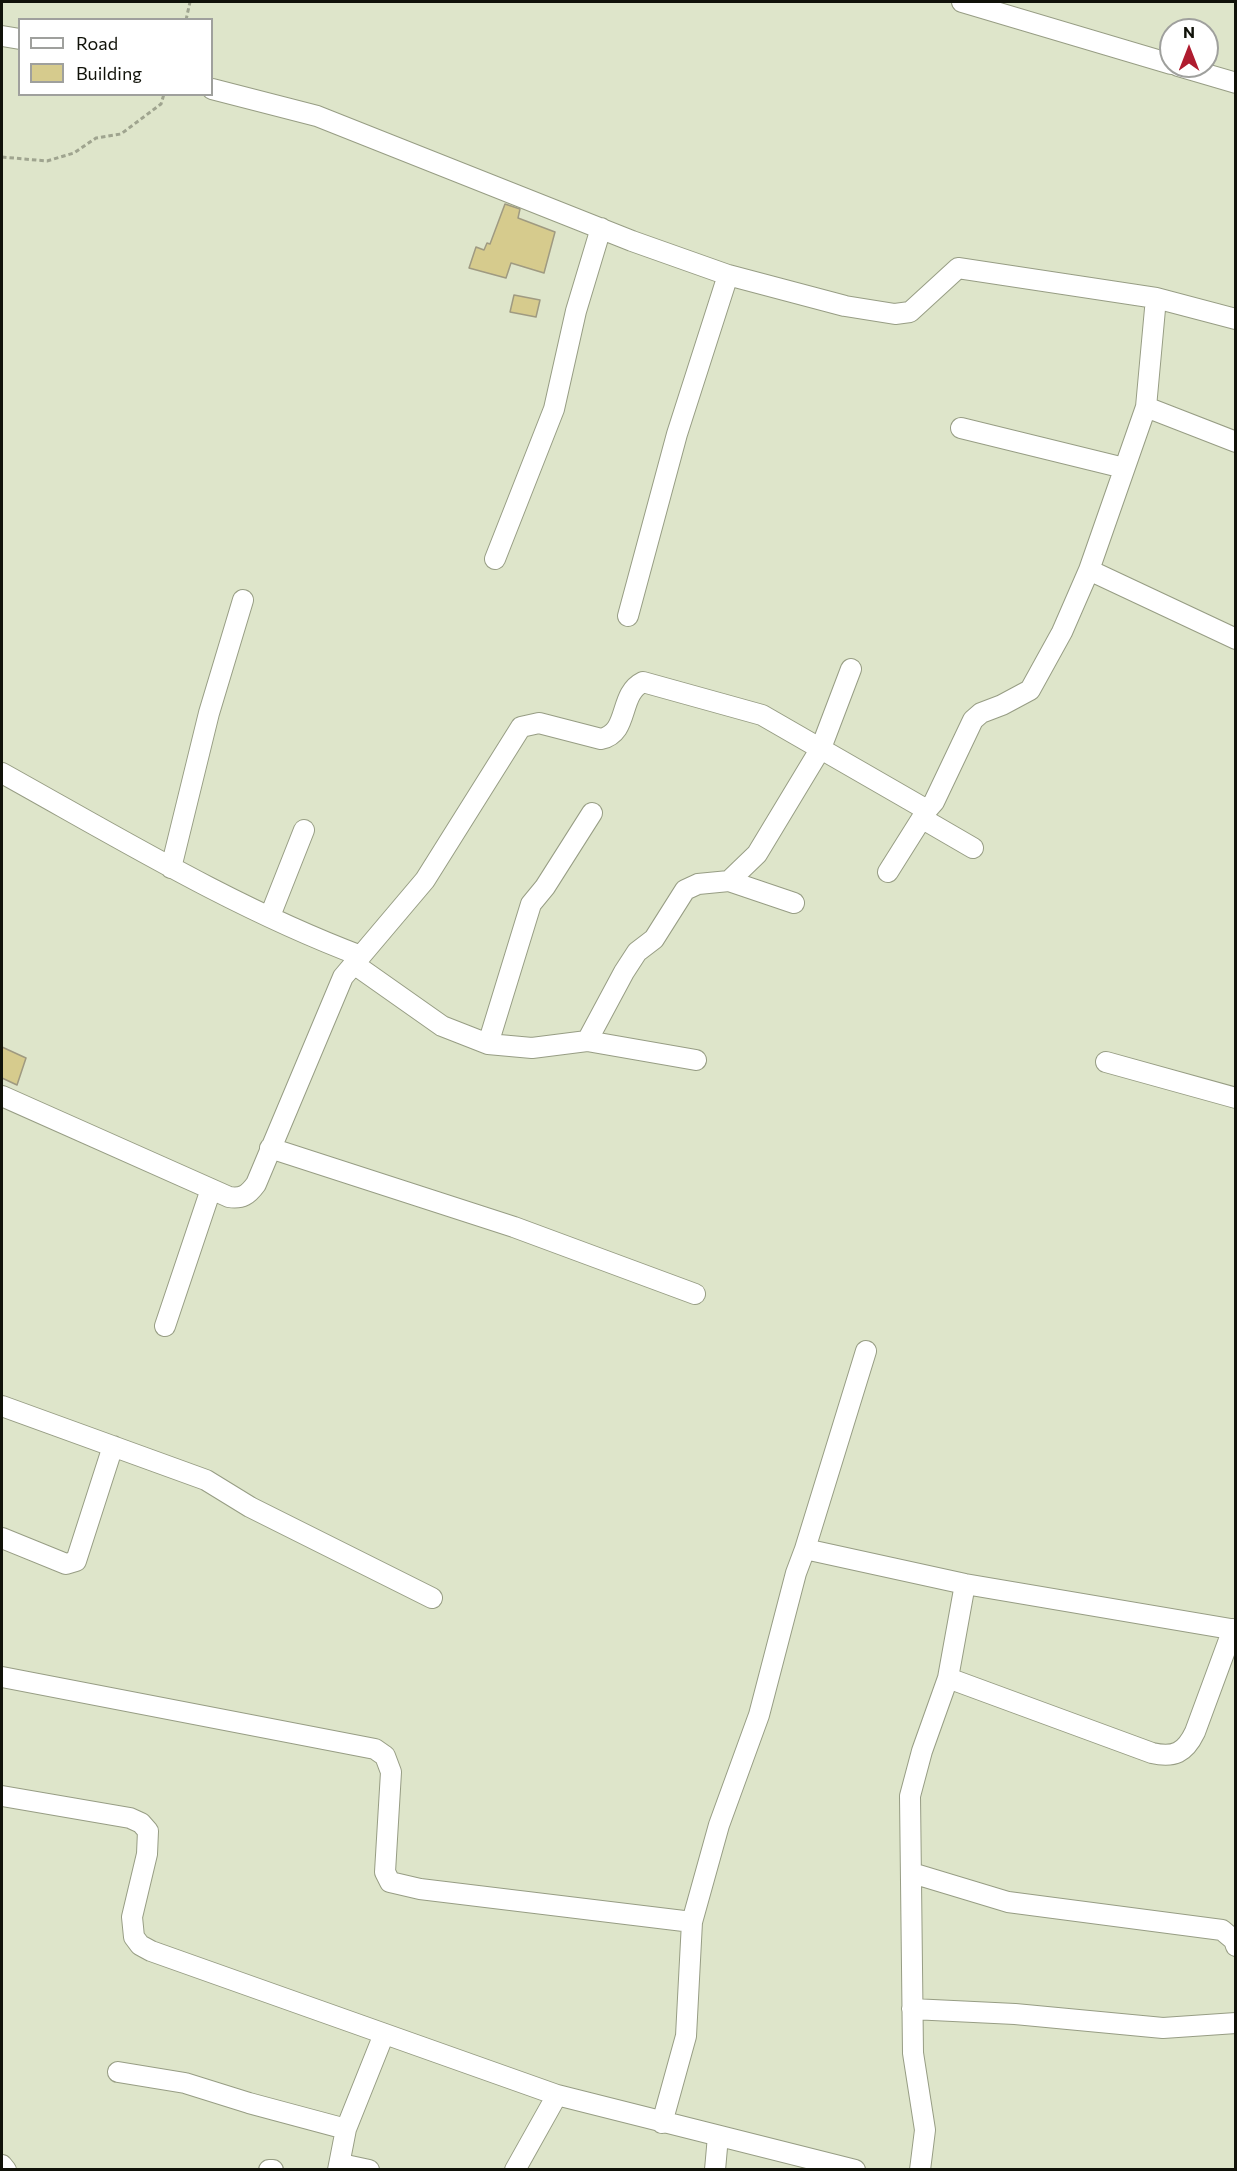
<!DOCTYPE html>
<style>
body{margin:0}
#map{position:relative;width:1237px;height:2171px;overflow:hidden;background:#dee5ca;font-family:Commissioner,sans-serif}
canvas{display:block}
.frame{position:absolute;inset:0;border:3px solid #101209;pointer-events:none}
.legend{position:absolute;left:18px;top:18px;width:195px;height:78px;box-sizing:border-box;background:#fff;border:2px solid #9fa09d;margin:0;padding:8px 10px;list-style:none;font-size:18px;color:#101209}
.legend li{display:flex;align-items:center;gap:12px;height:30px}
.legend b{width:30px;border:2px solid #9fa09d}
.north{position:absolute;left:1159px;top:18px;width:60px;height:60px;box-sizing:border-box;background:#fff;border:2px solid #9fa09d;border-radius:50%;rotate:0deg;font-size:16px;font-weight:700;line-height:24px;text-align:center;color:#101209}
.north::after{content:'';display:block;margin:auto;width:21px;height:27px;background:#af1c2f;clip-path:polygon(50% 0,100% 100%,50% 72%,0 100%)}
</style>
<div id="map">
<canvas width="1237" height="2171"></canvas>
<div class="frame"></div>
<ul class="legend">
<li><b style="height:8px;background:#fff"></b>Road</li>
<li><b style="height:16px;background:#d6cb8d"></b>Building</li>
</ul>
<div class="north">N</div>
</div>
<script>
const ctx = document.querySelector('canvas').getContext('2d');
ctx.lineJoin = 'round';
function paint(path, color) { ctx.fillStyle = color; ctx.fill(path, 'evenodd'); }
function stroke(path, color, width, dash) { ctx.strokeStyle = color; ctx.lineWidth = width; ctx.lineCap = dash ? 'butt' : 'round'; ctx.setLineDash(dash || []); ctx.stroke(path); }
const building = new Path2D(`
 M 505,204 L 520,209 L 518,218 L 555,232 L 544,273 L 511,263 L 506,278 L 469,268 L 476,247 L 484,250 L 487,243 L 490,244 Z
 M 514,295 L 540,300 L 536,317 L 510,312 Z
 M 2,1047 L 26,1058 L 17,1085 L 2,1078 Z`);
paint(building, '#d6cb8d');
stroke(building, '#9f9a81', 1.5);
const street = new Path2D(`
 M 962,2 L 1171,64
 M 2,36 L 20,39
 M 1178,66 L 1236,83
 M 212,89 L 317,116 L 632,241 L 728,275 L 845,306 L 895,314 L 910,312 L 958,268 L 1156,298 L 1236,319
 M 1146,407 L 1236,442
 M 961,428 L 1124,468
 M 495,559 L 554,409 L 576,311 L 601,228
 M 1089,570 L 1236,639
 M 628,616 L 677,434 L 728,275
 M 2,773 C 119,838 236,909 361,956
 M 923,819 L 973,848
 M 171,868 L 209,713 L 243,600
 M 888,872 L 927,810
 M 729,881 L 794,903
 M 270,916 L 304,830
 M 354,964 L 442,1026 L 488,1044 L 532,1048 L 587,1041 L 696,1060
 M 587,1041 L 624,972 L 637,952 L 654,939 L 685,890 L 698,884 L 729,881 L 757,854 L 821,748 L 851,669
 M 488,1044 L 531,904 L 545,887 L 592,813
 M 1106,1062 L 1236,1098
 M 2,1096 L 229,1197 C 242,1199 248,1195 256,1184 L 343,977 L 425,880 L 521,727 L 539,723 L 601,739 C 630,733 618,694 643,682 L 762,715 L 927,810 L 934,802 L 973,720 L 981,713 L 1002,705 L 1030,690 L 1062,632 L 1089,570 L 1146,407 L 1156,298
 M 270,1148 L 514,1227 L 695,1294
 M 165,1326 L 211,1189
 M 2,1406 L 206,1480 L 250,1507 L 432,1598
 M 2,1538 L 66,1564 L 76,1561 L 113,1446
 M 805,1549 L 866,1351
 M 2,1677 L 375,1749 L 385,1756 L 391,1772 L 385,1872 L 390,1882 L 420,1889 L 692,1922
 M 948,1678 L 1152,1753 C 1174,1758 1185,1753 1195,1732 L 1233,1629
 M 2,1796 L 130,1818 L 141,1823 L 148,1831 L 147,1854 L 132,1917 L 134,1937 L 140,1945 L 151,1951 L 557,2095 L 855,2170
 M 912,1873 L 1008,1902 L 1222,1930 L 1234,1940 L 1236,1946
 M 912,2009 L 1015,2014 L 1163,2028 L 1236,2023
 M 118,2072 L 185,2083 L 249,2103 L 346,2129
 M 662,2123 L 686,2036 L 692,1922 L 719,1825 L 759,1715 L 796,1573 L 805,1549 L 965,1584 L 1236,1630
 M 341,2164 L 369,2170
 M 2,2165 L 6,2170
 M 269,2170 L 273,2170
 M 338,2170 L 346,2129 L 384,2034
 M 515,2170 L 557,2095
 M 715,2170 L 718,2136
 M 920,2170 L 925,2130 L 913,2053 L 910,1796 L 922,1751 L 948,1678 L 965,1584`);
stroke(street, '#979d84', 22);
stroke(new Path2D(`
 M 186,20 L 190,2
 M 2,157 L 47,161 L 74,153 L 96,138 L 121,134 L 161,104 L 164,94`), '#9fa48f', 3, [4.5, 3]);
stroke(street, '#fff', 20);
</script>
